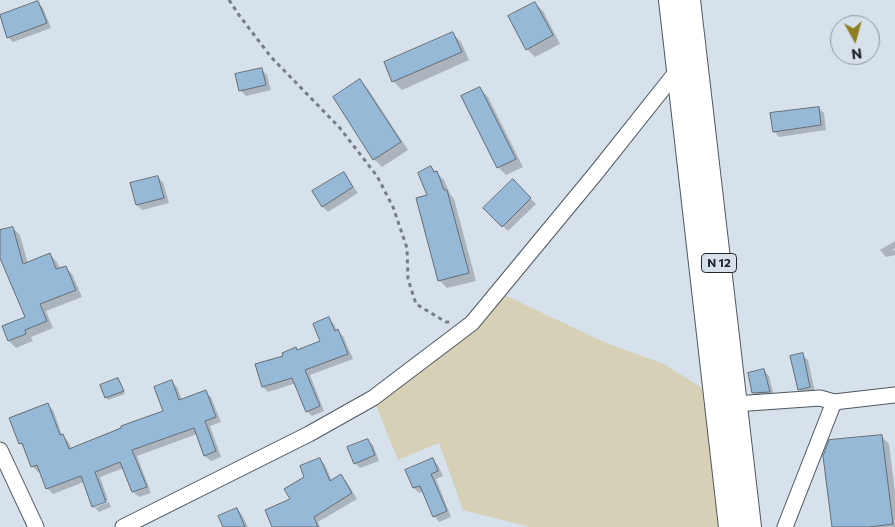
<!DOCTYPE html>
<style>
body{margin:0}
#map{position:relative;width:895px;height:527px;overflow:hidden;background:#d6e1eb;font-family:Commissioner,sans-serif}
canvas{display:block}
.north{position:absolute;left:830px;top:15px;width:50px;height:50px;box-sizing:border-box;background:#d6e1eb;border:1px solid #8d959d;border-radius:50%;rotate:173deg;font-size:14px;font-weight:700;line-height:20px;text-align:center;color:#202428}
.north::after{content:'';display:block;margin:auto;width:18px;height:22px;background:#907e25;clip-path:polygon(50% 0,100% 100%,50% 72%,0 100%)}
</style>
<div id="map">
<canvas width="895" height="527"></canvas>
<div class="north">N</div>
</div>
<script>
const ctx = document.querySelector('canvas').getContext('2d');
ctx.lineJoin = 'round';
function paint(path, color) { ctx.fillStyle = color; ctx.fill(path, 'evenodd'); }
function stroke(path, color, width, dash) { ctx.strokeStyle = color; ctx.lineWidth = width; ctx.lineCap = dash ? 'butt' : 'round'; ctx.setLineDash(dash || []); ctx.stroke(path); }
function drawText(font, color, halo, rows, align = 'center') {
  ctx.font = font + ' Commissioner,sans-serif'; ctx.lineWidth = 4; ctx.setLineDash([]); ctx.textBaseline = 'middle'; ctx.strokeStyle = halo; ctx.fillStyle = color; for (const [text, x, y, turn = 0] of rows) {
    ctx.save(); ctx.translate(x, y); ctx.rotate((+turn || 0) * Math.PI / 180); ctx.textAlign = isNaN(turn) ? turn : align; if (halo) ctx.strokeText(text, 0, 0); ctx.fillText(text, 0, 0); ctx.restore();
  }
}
paint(new Path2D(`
 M 498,292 L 604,342 L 664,364 L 729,405 L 743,527 L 530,527 L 463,510 L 439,443 L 398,460 L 373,398 Z`), '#d6d0b6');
paint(new Path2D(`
 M 38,2 L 43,8 L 51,28 L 13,42 L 8,37 L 0,16 Z
 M 535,3 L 543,11 L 560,44 L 535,57 L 527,49 Z
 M 453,34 L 461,42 L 469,60 L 402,90 L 394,82 L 386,63 Z
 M 262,70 L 267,75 L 271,90 L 246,96 L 240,90 Z
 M 360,81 L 368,89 L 408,150 L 382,167 L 374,159 Z
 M 480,89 L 488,97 L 523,167 L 506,175 L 498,167 Z
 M 818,108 L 824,113 L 826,130 L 779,137 L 774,131 Z
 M 431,167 L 444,180 L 450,194 L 454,199 L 476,281 L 447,288 L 439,280 L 429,196 Z
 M 344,174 L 358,193 L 328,212 L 322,206 Z
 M 157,177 L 163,182 L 169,203 L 142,210 L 137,205 Z
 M 513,181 L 536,204 L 508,231 L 485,208 Z
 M 13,228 L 20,235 L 28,264 L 50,255 L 57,262 L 60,269 L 65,267 L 72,274 L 82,297 L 46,311 L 53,328 L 31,337 L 33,341 L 16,348 L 9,341 L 26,317 L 7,270 L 3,266 L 0,254 L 0,232 Z
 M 895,241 L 895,248 L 891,251 L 895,250 L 895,255 L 886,257 L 880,250 Z
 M 329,319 L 334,324 L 337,331 L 343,336 L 353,359 L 310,375 L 324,411 L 312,416 L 307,411 L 296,383 L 268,392 L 263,387 L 285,357 L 295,348 L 298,351 L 321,342 Z
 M 802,355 L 808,360 L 815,392 L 804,394 L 799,389 Z
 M 764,370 L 769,376 L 774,397 L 759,398 L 754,393 Z
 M 118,379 L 125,394 L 108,400 L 101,386 Z
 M 171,381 L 177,387 L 182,400 L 205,392 L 211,397 L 221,422 L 210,426 L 221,457 L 211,461 L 205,456 L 197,434 L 137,456 L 151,493 L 139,497 L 133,492 L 124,468 L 100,477 L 108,500 L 94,505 L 94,508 L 109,502 L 111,507 L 99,512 L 93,506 L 84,482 L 53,494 L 47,488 L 40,471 L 38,472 L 32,466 L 25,449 L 20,443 L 48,405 L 53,410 L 62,435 L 68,441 L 72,449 L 164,412 Z
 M 881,436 L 889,444 L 895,492 L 895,527 L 832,527 Z
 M 367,440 L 373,445 L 379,461 L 360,468 L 355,463 Z
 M 320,459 L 325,465 L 332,481 L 340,475 L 346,481 L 357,499 L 318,522 L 320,527 L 274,527 L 306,478 Z
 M 433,460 L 438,465 L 443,476 L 436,479 L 451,517 L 439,522 L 434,516 L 423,491 L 419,493 L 414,488 Z
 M 237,509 L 242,515 L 248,527 L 224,527 Z`), '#0003');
const building = new Path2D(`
 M 38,1 L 47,23 L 7,38 L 0,15 Z
 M 535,2 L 553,35 L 526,50 L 508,16 Z
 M 453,32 L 462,52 L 392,82 L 384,62 Z
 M 262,68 L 266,85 L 239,91 L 235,74 Z
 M 360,79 L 401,142 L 373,160 L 333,97 Z
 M 480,87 L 516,159 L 497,168 L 461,96 Z
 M 819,107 L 821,125 L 773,132 L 770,113 Z
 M 431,166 L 434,172 L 437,171 L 444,190 L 447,190 L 469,273 L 438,281 L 416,198 L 427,195 L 418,173 Z
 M 344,172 L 353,187 L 322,207 L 312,191 Z
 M 158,176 L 164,198 L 136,205 L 130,183 Z
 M 513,179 L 531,198 L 502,227 L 483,208 Z
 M 13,227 L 23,264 L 50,253 L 56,269 L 66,266 L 76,290 L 40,304 L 47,321 L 25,330 L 26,334 L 8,341 L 2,326 L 25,317 L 0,258 L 0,230 Z
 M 329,317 L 335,331 L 338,329 L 348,354 L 305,370 L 320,406 L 306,412 L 292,378 L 262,387 L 255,364 L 283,356 L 282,353 L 296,347 L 297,350 L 320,341 L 313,324 Z
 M 803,353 L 810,387 L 798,390 L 790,356 Z
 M 764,369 L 770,392 L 752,393 L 748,373 Z
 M 118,378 L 124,391 L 105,398 L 100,385 Z
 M 172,380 L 179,400 L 206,390 L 216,417 L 205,421 L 216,451 L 204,456 L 194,428 L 132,450 L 147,487 L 132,492 L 120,462 L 95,472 L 106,502 L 92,507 L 81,476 L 46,489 L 37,465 L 31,467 L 22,443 L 19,444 L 9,418 L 48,403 L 60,435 L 63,434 L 69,449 L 121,428 L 121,426 L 163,411 L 154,387 Z
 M 882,435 L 893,524 L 869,527 L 832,527 L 823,456 L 829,440 Z
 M 368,439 L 375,455 L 354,464 L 347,447 Z
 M 320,458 L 330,481 L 341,474 L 352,493 L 314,517 L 318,527 L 272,527 L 265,510 L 290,499 L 284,489 L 304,477 L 300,466 Z
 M 433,458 L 438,471 L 431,474 L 447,511 L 433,517 L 420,486 L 413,488 L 405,470 Z
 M 237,508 L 245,527 L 223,527 L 218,516 Z`);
paint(building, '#96b9d7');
stroke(building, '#636d76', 1);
const street = new Path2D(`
 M 735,404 L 820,398 L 834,402 L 895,395
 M 0,450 L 36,527
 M 123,527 L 309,434 L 373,398 L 472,323 L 596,173 L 681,66
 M 785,527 L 834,402`);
const primary = new Path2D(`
 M 671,0 L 731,527
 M 688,0 L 749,527`);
stroke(street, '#4f5860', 17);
stroke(primary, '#4f5860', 26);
stroke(new Path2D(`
 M 229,0 L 239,15 L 271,57 L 339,127 L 377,176 L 393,207 L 407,248 L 408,279 L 416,304 L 446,322 L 450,322`), '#767d84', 3, [4, 4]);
stroke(street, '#fff', 15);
stroke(primary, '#fff', 24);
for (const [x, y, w] of [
 [719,263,35]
]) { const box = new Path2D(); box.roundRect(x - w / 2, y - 9.5, w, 19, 4); ctx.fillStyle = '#d6e1eb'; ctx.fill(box); stroke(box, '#202428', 1); }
drawText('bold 12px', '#202428', null, [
 ["N 12",719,263]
]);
</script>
